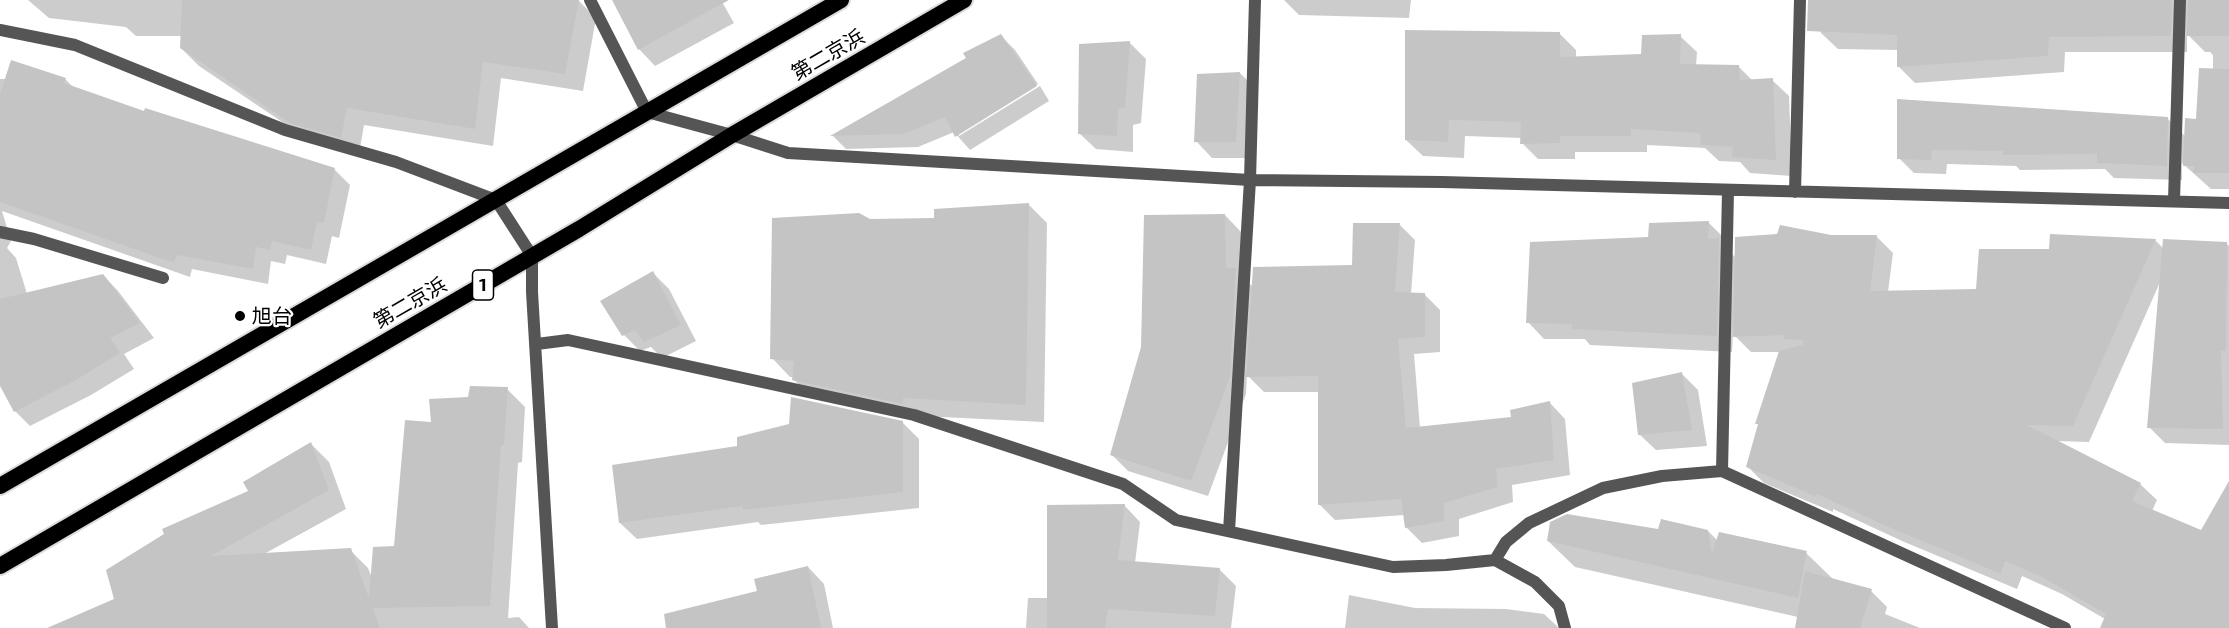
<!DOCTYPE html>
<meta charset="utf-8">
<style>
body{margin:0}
canvas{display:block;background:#fff}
</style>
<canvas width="2229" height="628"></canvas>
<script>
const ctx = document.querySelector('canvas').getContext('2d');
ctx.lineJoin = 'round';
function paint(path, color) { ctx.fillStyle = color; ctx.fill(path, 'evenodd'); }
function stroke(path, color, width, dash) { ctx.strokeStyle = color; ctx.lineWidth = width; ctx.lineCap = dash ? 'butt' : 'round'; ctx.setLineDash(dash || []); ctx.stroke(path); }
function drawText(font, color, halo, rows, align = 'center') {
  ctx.font = font + ' "Exo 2","Noto Sans JP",sans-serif'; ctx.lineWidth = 4.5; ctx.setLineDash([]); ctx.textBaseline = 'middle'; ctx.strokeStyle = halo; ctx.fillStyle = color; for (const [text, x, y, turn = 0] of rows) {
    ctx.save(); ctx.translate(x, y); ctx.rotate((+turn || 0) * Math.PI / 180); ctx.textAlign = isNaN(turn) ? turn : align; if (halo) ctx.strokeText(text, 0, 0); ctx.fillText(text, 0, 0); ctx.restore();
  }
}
paint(new Path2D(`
 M 28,0 L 578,0 L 596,18 L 583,91 L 501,78 L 493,146 L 364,125 L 359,154 L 309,140 L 199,66 L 181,48 L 182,36 L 136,36 L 126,27 L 49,18 Z
 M 613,0 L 721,0 L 734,23 L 655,66 L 639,49 Z
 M 1284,0 L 1411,0 L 1409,18 L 1299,15 Z
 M 1823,0 L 2229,0 L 2229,189 L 2211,189 L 2182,163 L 2182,180 L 2114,178 L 2105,169 L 2020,170 L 2016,166 L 1947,164 L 1946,174 L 1914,173 L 1899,158 L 1898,100 L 2168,119 L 2186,137 L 2213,122 L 2213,55 L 2210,52 L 2205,52 L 2187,34 L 2187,52 L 2065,52 L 2064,72 L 1915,83 L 1898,66 L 1898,50 L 1838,49 L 1821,33 Z
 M 1559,33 L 1576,50 L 1576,58 L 1642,56 L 1680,36 L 1697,52 L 1696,66 L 1738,66 L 1753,81 L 1772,80 L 1789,96 L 1792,176 L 1750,173 L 1740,162 L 1719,161 L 1705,148 L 1647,145 L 1647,152 L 1575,152 L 1575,159 L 1538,159 L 1522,143 L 1522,138 L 1465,136 L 1464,158 L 1423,156 L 1406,140 Z
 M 1001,36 L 1015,50 L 1038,84 L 959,133 L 959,136 L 1040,86 L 1049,101 L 970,150 L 954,132 L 918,147 L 846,149 L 833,136 L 968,58 Z
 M 1129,42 L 1146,59 L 1141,123 L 1133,125 L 1133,152 L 1096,149 L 1079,133 Z
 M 1240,73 L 1256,89 L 1252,158 L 1212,158 L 1196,141 Z
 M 0,79 L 65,79 L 74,88 L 145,113 L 335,170 L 350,185 L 339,238 L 332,236 L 326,264 L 287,255 L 285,264 L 271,261 L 268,284 L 192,269 L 190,277 L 2,211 L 11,241 L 7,248 L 16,258 L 27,294 L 103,275 L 118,291 L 154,338 L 124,354 L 134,369 L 91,395 L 30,426 L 15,411 L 0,383 Z
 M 1029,205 L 1047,223 L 1044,422 L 921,416 L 813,398 L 794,380 L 794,377 L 790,377 L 772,358 L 870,221 L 936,220 Z
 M 1225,215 L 1241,232 L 1241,275 L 1253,287 L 1353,266 L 1399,224 L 1415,240 L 1411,294 L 1424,294 L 1440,310 L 1440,352 L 1414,354 L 1420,428 L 1513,419 L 1550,403 L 1565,419 L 1570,475 L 1512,485 L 1513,502 L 1459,519 L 1459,536 L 1422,543 L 1406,527 L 1404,515 L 1335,520 L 1319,504 L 1319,392 L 1264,392 L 1247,375 L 1246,394 L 1208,496 L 1128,471 L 1111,454 Z
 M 1708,222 L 1724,238 L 1724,246 L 1736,258 L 1830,236 L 1877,237 L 1893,253 L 1888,292 L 1978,290 L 2050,250 L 2155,240 L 2164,249 L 2226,243 L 2229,246 L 2229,445 L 2165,443 L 2149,427 L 2161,280 L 2089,442 L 2056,441 L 2140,484 L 2157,500 L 2152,511 L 2202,532 L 2229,520 L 2229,628 L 2105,628 L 2105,619 L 2062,594 L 2022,576 L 2017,589 L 1902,541 L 1833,509 L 1833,512 L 1764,483 L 1747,466 L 1759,426 L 1757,423 L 1780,352 L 1751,352 L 1733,334 L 1732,352 L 1590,345 L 1585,339 L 1544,339 L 1528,322 L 1650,238 Z
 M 653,273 L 669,289 L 696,341 L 662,358 L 651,347 L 640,351 L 624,335 Z
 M 1682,374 L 1698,390 L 1707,446 L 1656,450 L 1639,434 Z
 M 507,389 L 525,407 L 522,462 L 518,463 L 508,618 L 519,617 L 529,628 L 48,628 L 116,600 L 311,444 L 329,462 L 346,509 L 264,554 L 350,550 L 368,568 L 372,578 L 395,547 L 432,423 L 469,399 Z
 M 902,422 L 919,439 L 919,508 L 761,525 L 758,522 L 637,539 L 620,523 L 739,447 Z
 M 1124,505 L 1140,522 L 1135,563 L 1220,570 L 1236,586 L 1231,628 L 1026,628 L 1028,598 L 1048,598 Z
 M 1659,531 L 1708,531 L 1718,541 L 1806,553 L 1833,579 L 1871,591 L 1887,607 L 1885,614 L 1920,628 L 1796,628 L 1798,617 L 1575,567 L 1548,541 Z
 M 808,567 L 824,584 L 833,628 L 706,628 L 759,592 Z
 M 1349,595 L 1415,608 L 1506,609 L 1544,614 L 1559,628 L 1345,628 Z`), '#0003');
paint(new Path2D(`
 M 182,0 L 579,0 L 565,74 L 483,62 L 475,129 L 347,108 L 341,138 L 290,123 L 180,48 Z
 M 612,0 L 729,0 L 638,50 Z
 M 1808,0 L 2172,0 L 2171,36 L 2049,37 L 2048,56 L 1897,67 L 1897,35 L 1807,31 Z
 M 2188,0 L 2229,0 L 2229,36 L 2187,36 Z
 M 1405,30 L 1560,32 L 1560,57 L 1641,54 L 1642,35 L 1681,34 L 1680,64 L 1739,65 L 1740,80 L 1773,78 L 1776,160 L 1732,157 L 1733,147 L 1701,145 L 1700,133 L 1631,129 L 1631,136 L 1560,136 L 1560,143 L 1520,144 L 1521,122 L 1449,120 L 1448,142 L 1405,140 Z
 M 1001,34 L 1037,86 L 955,137 L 945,117 L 904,134 L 830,136 L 966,58 L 963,53 Z
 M 1130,41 L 1125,107 L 1118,109 L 1117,136 L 1078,134 L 1079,44 Z
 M 11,60 L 66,78 L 64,83 L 144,111 L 145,108 L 335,168 L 324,223 L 317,222 L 311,250 L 272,241 L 270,250 L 256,247 L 253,269 L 177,255 L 174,263 L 0,202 L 0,94 Z
 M 2199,68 L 2229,69 L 2229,173 L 2193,173 L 2194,166 L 2183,166 L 2185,118 L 2196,119 Z
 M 1240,72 L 1236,142 L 1194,142 L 1197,74 Z
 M 1897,99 L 2168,117 L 2167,166 L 2097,163 L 2097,154 L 2003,155 L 2003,151 L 1932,150 L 1931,160 L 1897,159 Z
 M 1029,203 L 1026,405 L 903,398 L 903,404 L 792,380 L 794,361 L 770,359 L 772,218 L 859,213 L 870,219 L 934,218 L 934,209 Z
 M 1225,214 L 1226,268 L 1236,268 L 1230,377 L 1191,481 L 1110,455 L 1141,347 L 1144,215 Z
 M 1709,221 L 1708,239 L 1719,238 L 1717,336 L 1572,329 L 1572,324 L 1526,323 L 1530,242 L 1648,237 L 1649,223 Z
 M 1353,223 L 1400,223 L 1395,292 L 1425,293 L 1425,337 L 1398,339 L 1406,428 L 1511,417 L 1510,410 L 1550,401 L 1554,460 L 1496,469 L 1498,487 L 1444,503 L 1444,521 L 1405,528 L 1401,499 L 1318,505 L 1318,376 L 1246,377 L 1253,267 L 1352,265 Z
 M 1780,225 L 1831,235 L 1877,235 L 1870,291 L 1976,289 L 1979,249 L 2049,249 L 2050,234 L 2156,239 L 2073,426 L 2027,425 L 2141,483 L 2132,501 L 2201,530 L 2229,481 L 2229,628 L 2100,628 L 2106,614 L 2044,578 L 2005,561 L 2001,574 L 1884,525 L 1817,494 L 1817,497 L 1746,467 L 1758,424 L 1755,424 L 1779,351 L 1803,345 L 1803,340 L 1783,339 L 1784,335 L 1733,337 L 1735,237 L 1777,234 Z
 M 2163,239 L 2227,242 L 2226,351 L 2221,351 L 2223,429 L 2147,428 Z
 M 653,271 L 681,325 L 644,342 L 635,330 L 622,336 L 600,301 Z
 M 103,274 L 140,323 L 110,338 L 120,353 L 76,380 L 14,412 L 0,386 L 0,299 Z
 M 1682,372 L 1692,430 L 1638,435 L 1632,383 Z
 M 470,386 L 508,387 L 504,445 L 501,445 L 490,606 L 373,608 L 380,628 L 47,628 L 114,599 L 106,570 L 164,534 L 162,529 L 248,491 L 243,482 L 311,442 L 329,490 L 211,556 L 351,548 L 369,598 L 373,547 L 394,546 L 405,420 L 431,422 L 429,399 L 468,397 Z
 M 791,397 L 903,421 L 903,492 L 743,510 L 743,506 L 619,523 L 612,465 L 737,446 L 737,437 L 789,424 Z
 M 1125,504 L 1118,560 L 1220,568 L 1215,616 L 1108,609 L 1105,628 L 1047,628 L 1047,505 Z
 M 1567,514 L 1658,529 L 1661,519 L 1708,530 L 1712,553 L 1719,532 L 1807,551 L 1798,598 L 1547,541 L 1550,522 Z
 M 808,566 L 821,628 L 666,628 L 664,614 L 757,591 L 754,579 Z
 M 1805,571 L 1872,589 L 1860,628 L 1795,628 Z`), '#c4c4c4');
const trunk = new Path2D(`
 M 0,486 L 841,0
 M 0,566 L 579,229 L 732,135 L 964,0`);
stroke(trunk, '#dbdbdb', 20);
stroke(new Path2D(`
 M 0,232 L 34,239 L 163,278`), '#555', 12);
stroke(new Path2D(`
 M 590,0 L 647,112 L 732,135
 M 1250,180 L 1442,182 L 2229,203
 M 1795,192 L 1800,0
 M 2174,201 L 2180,0
 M 532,256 L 532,292 L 552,628
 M 537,344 L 568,340 L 914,415 L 1123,484 L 1176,520 L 1393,567 L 1446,565 L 1495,560 L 1535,582 L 1559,606 L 1565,628
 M 1722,471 L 1728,191
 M 1229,531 L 1250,180 L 1255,0
 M 1495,560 L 1506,542 L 1529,523 L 1603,488 L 1662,476 L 1722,471 L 2065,628`), '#555', 12);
stroke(new Path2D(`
 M 0,30 L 75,45 L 285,130 L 396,162 L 496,200 L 532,256
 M 732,135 L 788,153 L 1250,180`), '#555', 12);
stroke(trunk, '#000', 16);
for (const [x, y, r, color] of [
 [240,316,6,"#000"]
]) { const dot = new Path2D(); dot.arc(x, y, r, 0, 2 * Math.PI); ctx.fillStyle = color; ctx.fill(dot); stroke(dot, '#fff', 2); }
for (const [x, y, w] of [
 [483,285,21]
]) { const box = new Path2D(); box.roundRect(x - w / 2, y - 15, w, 30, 4.5); ctx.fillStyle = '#fff'; ctx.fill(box); stroke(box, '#000', 1.5); }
drawText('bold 18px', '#000', null, [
 ["1",483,285]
]);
drawText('20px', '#000', '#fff', [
 ["第二京浜",828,55,-30],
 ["第二京浜",410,303,-30]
]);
drawText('20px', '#000', '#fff', [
 ["旭台",252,316]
], 'left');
</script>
